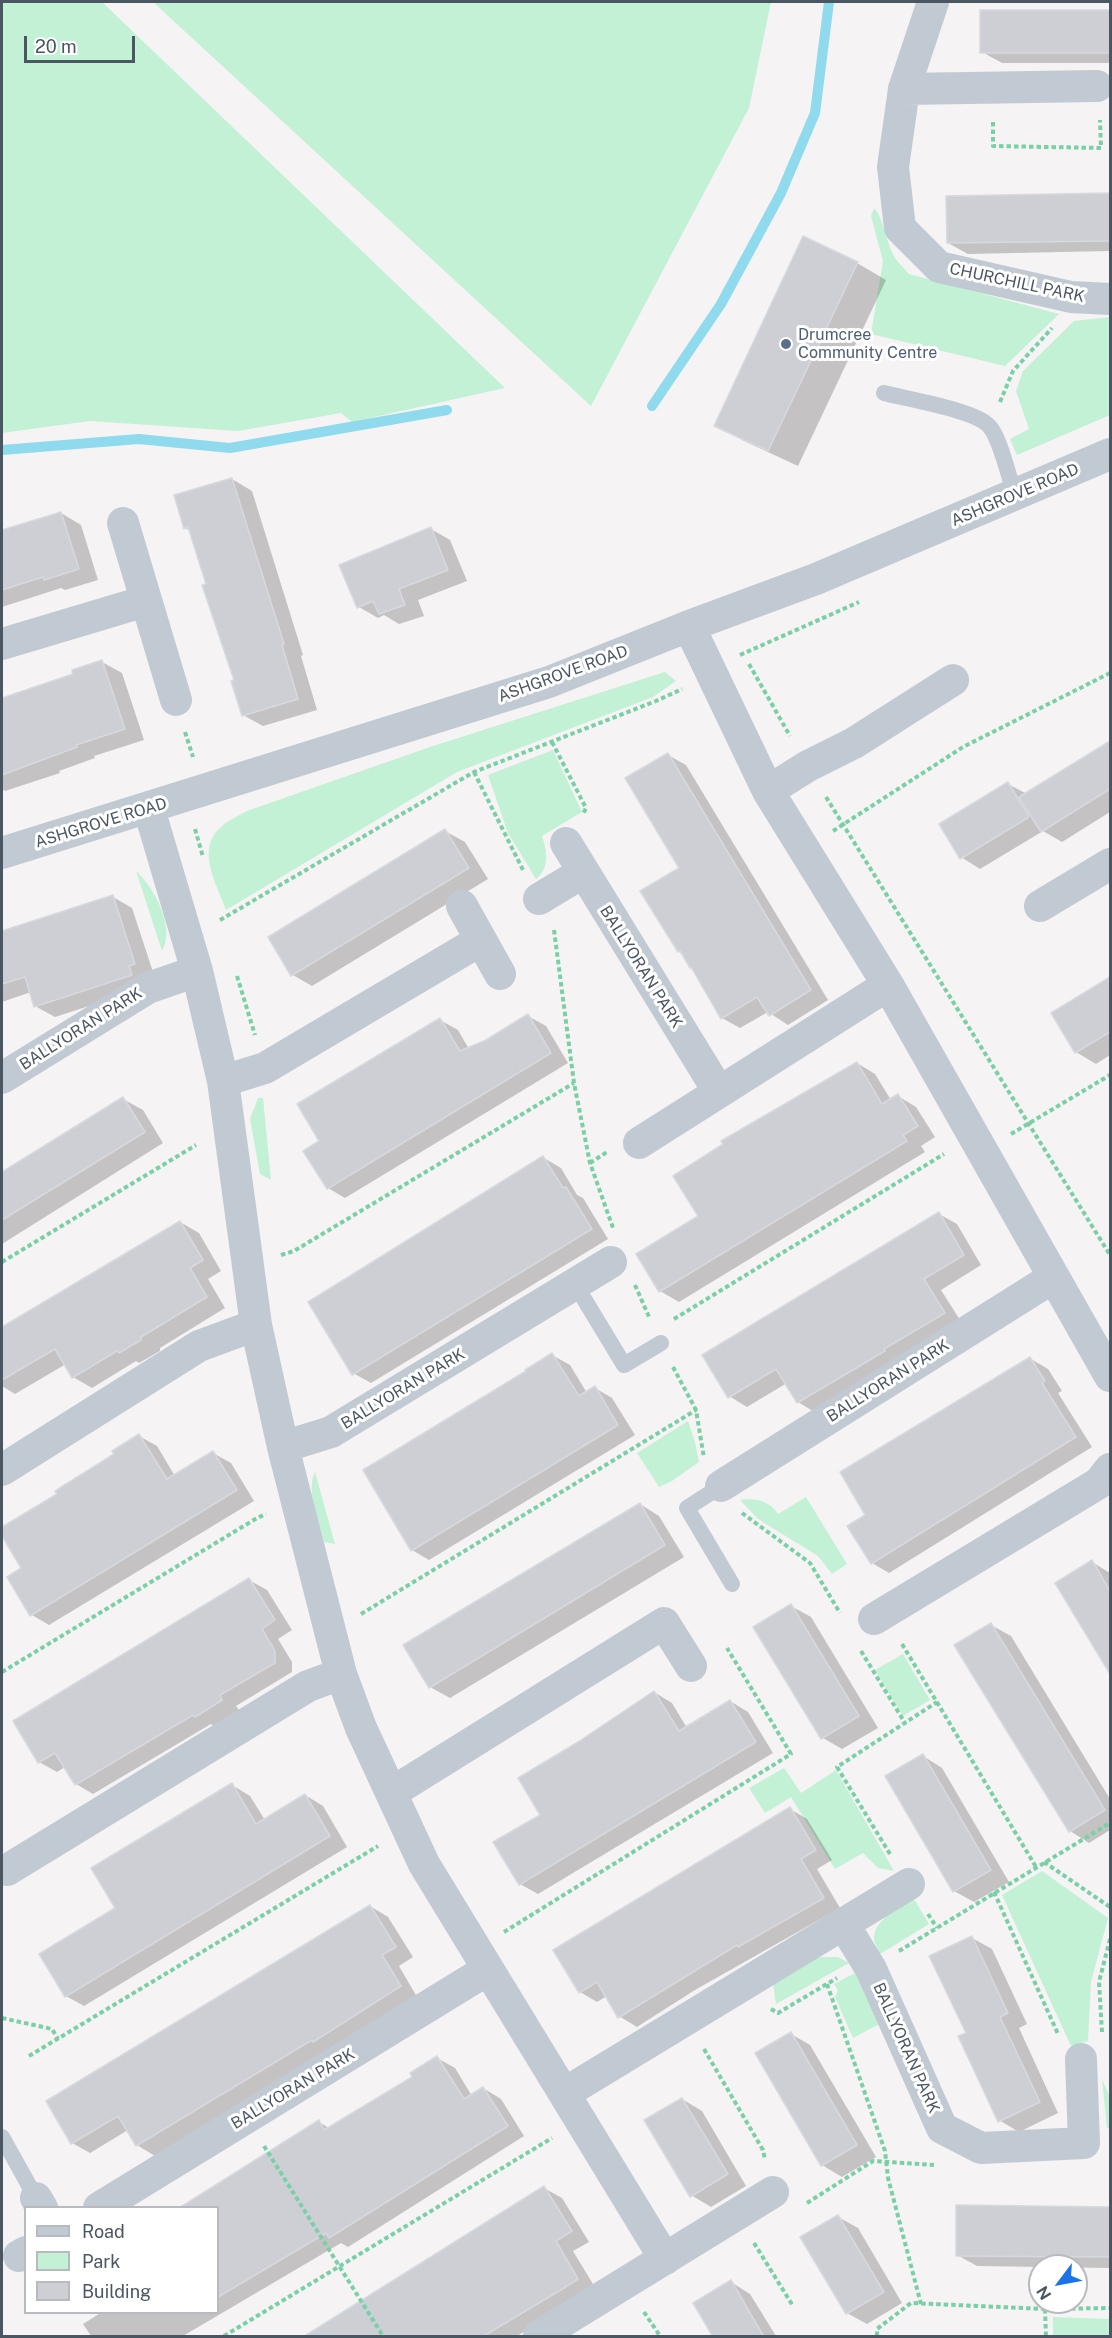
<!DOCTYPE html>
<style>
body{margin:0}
#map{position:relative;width:1112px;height:2338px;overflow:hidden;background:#f5f3f3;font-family:"Public Sans",sans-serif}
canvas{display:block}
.frame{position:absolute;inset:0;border:3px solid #4a5661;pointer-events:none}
.legend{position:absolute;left:24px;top:2206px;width:195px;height:108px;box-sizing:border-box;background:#fff;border:2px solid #b7bbc0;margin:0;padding:8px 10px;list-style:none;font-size:18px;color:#4a5661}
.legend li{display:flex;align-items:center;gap:12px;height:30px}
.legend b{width:30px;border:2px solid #b7bbc0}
.north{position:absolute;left:1028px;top:2254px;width:60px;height:60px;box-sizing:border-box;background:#fff;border:2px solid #b7bbc0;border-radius:50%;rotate:238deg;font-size:16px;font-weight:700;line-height:24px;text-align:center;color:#4a5661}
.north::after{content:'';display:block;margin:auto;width:21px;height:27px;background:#1a73e8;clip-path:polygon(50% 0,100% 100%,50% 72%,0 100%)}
.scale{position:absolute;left:24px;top:36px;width:111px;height:27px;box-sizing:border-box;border:3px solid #4a5661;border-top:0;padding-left:8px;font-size:18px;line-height:21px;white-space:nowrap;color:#4a5661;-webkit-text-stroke:4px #fff;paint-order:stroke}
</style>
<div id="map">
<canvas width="1112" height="2338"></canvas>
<div class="frame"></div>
<ul class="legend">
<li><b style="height:8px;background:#c1cad2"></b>Road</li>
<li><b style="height:16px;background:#c3f1d5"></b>Park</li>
<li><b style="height:16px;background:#cdcfd5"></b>Building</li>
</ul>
<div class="north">N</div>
<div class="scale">20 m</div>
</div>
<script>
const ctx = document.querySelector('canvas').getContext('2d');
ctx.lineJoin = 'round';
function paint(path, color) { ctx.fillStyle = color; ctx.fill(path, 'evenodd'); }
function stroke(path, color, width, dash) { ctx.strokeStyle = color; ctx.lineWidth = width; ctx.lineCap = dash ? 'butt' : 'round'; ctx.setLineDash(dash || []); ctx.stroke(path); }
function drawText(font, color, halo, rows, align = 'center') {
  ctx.font = font + ' "Public Sans",sans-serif'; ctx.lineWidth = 6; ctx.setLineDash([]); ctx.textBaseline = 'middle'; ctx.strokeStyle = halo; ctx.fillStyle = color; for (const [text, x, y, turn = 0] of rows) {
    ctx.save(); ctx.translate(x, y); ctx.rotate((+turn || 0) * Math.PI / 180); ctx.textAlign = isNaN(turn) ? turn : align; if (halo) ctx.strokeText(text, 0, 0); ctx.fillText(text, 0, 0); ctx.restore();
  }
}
paint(new Path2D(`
 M 2,2 L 102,2 L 505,388 L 352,422 L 341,413 L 238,431 L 90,421 L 2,433 Z
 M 153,2 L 771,2 L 749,108 L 591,406 Z
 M 874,208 C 882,215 886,240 892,252 C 895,260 903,267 909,274 L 1059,314 L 1005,366 L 871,334 L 883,261 L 871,216 Z
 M 1110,317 L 1110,415 L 1017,455 L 1010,439 L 1029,429 L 1016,391 L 1023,371 L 1074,321 Z
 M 665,672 L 676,681 L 653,697 L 457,772 L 226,910 C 216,883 195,848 222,826 C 228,820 239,816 247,811 L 430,747 Z
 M 553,750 L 582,812 L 542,836 C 547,851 550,868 536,879 L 508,833 L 488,775 Z
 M 136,871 C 154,887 176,928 162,951 Z
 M 258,1098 L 263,1098 L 271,1180 L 260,1174 L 250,1119 Z
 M 688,1421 L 695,1442 L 699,1462 L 672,1481 L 659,1487 L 637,1453 Z
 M 315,1472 L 335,1544 L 324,1542 C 320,1523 305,1491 315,1472 Z
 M 806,1497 L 847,1564 L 832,1574 L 818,1556 L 758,1519 L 740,1500 C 756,1498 768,1500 778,1514 Z
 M 903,1654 L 930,1700 L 903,1716 L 875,1670 Z
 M 784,1768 L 801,1793 L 836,1770 L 894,1871 L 878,1868 L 863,1853 L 835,1869 L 791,1797 L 765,1813 L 749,1788 Z
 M 1042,1871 L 1108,1918 L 1091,1982 L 1088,2041 L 1071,2046 L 1002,1895 Z
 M 914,1899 L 929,1924 L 880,1954 C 878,1950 875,1944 874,1940 C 873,1919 900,1908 914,1899 Z
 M 818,1957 L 838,1957 L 849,1963 L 776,2004 L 773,1984 Z
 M 855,1973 L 879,2019 L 879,2024 L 853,2038 L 835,1997 L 838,1990 L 834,1984 Z
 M 1102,2079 L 1110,2097 L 1110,2129 L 1107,2128 Z
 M 1053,2317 L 1110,2319 L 1110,2336 L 1053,2336 Z`), '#c3f1d5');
paint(new Path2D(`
 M 981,12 L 1110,12 L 1110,63 L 1002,63 L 982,52 Z
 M 1110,195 L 1110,251 L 968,254 L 948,243 L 947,198 Z
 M 857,263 L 886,280 L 798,466 L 744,441 L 716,425 Z
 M 232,479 L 252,491 L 303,655 L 301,656 L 317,710 L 263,726 L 243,715 L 236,681 L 190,531 L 185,528 Z
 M 61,513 L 81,525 L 98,580 L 65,590 L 61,588 L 2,607 L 2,532 Z
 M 431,529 L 450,540 L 467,581 L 418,600 L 424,616 L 399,624 L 384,615 L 378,618 L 359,607 Z
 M 102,662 L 122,673 L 144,740 L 94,756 L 95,758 L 59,771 L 60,773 L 5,791 L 2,789 L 2,709 L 49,694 Z
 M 1110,743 L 1110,812 L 1062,842 L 1043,831 L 980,869 L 961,857 L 1008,784 L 1027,794 Z
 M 668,755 L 686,765 L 828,1000 L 788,1025 L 768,1012 L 740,1028 L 722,1018 L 684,954 L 679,951 L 681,868 Z
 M 445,831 L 465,842 L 488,879 L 312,986 L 293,975 Z
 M 113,897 L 132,908 L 154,975 L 151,986 L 55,1017 L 35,1006 L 31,992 L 2,1002 L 2,933 Z
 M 1110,979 L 1110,1055 L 1096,1064 L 1076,1052 L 1053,1013 Z
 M 528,1016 L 546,1026 L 568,1063 L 345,1198 L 328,1188 L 321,1142 L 440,1020 L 458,1030 L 469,1049 L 486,1041 Z
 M 857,1063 L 875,1074 L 891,1100 L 898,1096 L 916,1107 L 935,1137 L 921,1146 L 925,1152 L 679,1302 L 660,1291 L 638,1255 L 700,1217 Z
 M 123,1099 L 143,1110 L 163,1143 L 2,1244 L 2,1174 Z
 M 544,1158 L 561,1168 L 577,1195 L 583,1198 L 608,1239 L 371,1383 L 353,1373 Z
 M 939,1214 L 957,1224 L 981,1265 L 941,1290 L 962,1323 L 816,1413 L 798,1402 L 787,1383 L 747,1407 L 729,1396 Z
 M 180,1222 L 199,1233 L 221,1271 L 208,1279 L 225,1308 L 160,1348 L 160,1351 L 139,1363 L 136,1361 L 92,1388 L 73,1377 L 66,1364 L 15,1394 L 2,1386 L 2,1329 Z
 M 552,1355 L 570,1365 L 587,1393 L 595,1388 L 612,1398 L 635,1435 L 429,1560 L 412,1550 L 528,1372 Z
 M 1031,1359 L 1048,1369 L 1062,1391 L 1058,1393 L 1092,1447 L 889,1573 L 872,1563 L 867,1515 Z
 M 139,1436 L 157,1446 L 175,1476 L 213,1453 L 231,1463 L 254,1501 L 49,1625 L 32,1615 L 23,1568 L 2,1533 L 2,1529 L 59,1495 Z
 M 640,1504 L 659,1516 L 684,1557 L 450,1698 L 430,1687 Z
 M 1092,1562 L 1110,1573 L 1110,1671 L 1057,1584 Z
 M 249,1580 L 267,1590 L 292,1630 L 278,1639 L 292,1662 L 292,1672 L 236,1706 L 239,1710 L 213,1726 L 211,1724 L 93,1794 L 76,1784 L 65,1767 L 57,1772 L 39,1762 Z
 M 791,1606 L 811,1617 L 878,1728 L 842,1749 L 823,1738 L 755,1627 Z
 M 991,1625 L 1011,1636 L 1110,1799 L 1110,1830 L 1089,1843 L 1070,1831 Z
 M 654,1692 L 672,1703 L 687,1728 L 730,1701 L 748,1712 L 773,1753 L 538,1894 L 520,1884 L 542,1815 L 578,1743 Z
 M 923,1756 L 942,1768 L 1009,1882 L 974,1902 L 954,1891 Z
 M 232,1785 L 250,1796 L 265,1820 L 305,1795 L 323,1806 L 347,1847 L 84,2006 L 66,1996 L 117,1908 Z
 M 790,1809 L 807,1819 L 832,1860 L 817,1869 L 840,1908 L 695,1990 L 637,2027 L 619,2016 L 607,1996 L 597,2002 L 580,1992 Z
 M 370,1906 L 388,1917 L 413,1957 L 399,1966 L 417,1997 L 155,2156 L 137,2145 L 128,2130 L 90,2153 L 72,2143 Z
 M 972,1938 L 992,1949 L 1027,2024 L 1019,2028 L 1058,2113 L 1019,2132 L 999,2120 L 968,2033 Z
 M 791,2034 L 810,2045 L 876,2157 L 842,2177 L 822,2165 Z
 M 437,2058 L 455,2068 L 472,2096 L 483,2088 L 501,2099 L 524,2136 L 348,2247 L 341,2243 L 183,2336 L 91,2336 L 83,2324 L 102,2312 L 218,2312 L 218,2208 L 319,2122 L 329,2128 L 414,2078 Z
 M 682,2099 L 702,2111 L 746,2186 L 711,2207 L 691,2195 Z
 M 544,2188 L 562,2198 L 589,2242 L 573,2251 L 596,2289 L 517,2336 L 306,2336 Z
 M 958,2207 L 1110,2209 L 1110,2268 L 977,2266 L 957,2255 Z
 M 838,2217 L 858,2228 L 902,2303 L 867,2324 L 847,2313 Z
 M 731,2282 L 750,2294 L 776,2336 L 715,2336 Z`), '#0003');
stroke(new Path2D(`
 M 652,406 L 721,304 L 781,193 L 815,113 L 829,2
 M 2,450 L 139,439 L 230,448 L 447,410`), '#90daee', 10);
const building = new Path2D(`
 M 980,10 L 1110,10 L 1110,53 L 980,53 Z
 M 1110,193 L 1110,241 L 947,243 L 946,196 Z
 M 803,236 L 858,262 L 768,451 L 714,426 Z
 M 232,478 L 284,644 L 282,645 L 298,699 L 242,716 L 231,681 L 234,680 L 202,585 L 206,584 L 188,527 L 184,529 L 174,495 Z
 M 61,512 L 79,569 L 44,580 L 43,577 L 2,590 L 2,530 Z
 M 431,527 L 448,570 L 399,589 L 405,605 L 379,614 L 373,601 L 357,608 L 339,565 Z
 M 102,660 L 125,729 L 76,745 L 77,747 L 2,775 L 2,698 L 73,674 L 72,670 Z
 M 1110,741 L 1110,789 L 1041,832 L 1019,797 Z
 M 668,753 L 811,990 L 769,1016 L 757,997 L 721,1019 L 691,967 L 690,968 L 680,951 L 678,952 L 640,891 L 679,868 L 625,778 Z
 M 1008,782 L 1029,817 L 960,859 L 939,824 Z
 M 445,829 L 469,868 L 291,976 L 268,937 Z
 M 113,895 L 135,964 L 129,966 L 132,975 L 34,1007 L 25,977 L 2,984 L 2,931 Z
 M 1110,977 L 1110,1032 L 1075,1053 L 1051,1013 Z
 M 528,1014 L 551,1053 L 327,1189 L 303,1151 L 319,1141 L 297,1104 L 440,1018 L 460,1051 L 486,1040 Z
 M 857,1062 L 882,1104 L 898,1094 L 918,1126 L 903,1135 L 907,1141 L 659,1292 L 636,1254 L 698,1216 L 673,1176 L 723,1144 L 721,1141 Z
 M 123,1097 L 145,1132 L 2,1220 L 2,1172 Z
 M 543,1156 L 563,1188 L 566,1187 L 592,1229 L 352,1375 L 308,1302 Z
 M 939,1212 L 964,1255 L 924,1279 L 945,1313 L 884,1349 L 885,1351 L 797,1403 L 776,1369 L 728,1398 L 702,1355 Z
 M 180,1221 L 203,1260 L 190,1268 L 207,1297 L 141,1337 L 141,1340 L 119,1353 L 117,1351 L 72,1378 L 55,1349 L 2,1380 L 2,1327 Z
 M 552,1353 L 579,1396 L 595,1386 L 618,1425 L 411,1551 L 363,1470 L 526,1371 L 525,1370 Z
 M 1030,1357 L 1045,1381 L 1042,1383 L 1076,1437 L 871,1564 L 847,1526 L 865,1515 L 840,1472 Z
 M 139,1434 L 167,1479 L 213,1451 L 237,1490 L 30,1616 L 7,1577 L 21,1568 L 2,1536 L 2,1527 L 57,1494 L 55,1491 L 114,1454 L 112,1451 Z
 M 640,1503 L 665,1545 L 429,1688 L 403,1645 Z
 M 1092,1560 L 1110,1591 L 1110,1674 L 1055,1583 Z
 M 249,1578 L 275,1620 L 262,1629 L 275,1651 L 275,1663 L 220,1695 L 222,1700 L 208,1709 L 195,1717 L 193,1715 L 75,1785 L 55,1753 L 38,1763 L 13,1721 Z
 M 791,1604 L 859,1716 L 821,1739 L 753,1627 Z
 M 991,1623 L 1105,1810 L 1069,1832 L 954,1645 Z
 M 654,1691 L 679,1731 L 730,1700 L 756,1742 L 519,1885 L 493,1842 L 540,1815 L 518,1778 L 578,1742 Z
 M 923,1754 L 991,1870 L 953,1892 L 885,1776 Z
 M 232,1783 L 256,1824 L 305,1794 L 330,1836 L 65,1997 L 39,1954 L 115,1908 L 91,1868 Z
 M 790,1807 L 816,1850 L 801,1859 L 824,1898 L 738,1947 L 737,1945 L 618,2018 L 597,1982 L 579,1993 L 553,1950 Z
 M 370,1905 L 396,1947 L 382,1955 L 401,1986 L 313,2042 L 312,2040 L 136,2146 L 118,2116 L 71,2144 L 46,2101 Z
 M 972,1936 L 1008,2013 L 1000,2017 L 1040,2102 L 998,2122 L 958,2036 L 966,2033 L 929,1956 Z
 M 791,2032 L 857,2145 L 821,2166 L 755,2053 Z
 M 437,2056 L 464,2099 L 483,2087 L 508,2126 L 329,2238 L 326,2233 L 218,2297 L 218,2208 L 179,2208 L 319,2120 L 324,2130 L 412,2077 L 410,2073 Z
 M 682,2098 L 728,2174 L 690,2197 L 644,2120 Z
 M 544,2186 L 572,2231 L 556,2241 L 578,2279 L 564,2288 L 482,2337 L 303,2337 Z
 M 956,2205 L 1110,2207 L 1110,2257 L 956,2256 Z
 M 838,2215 L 884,2292 L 846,2314 L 800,2237 Z
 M 731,2280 L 764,2337 L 713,2337 L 693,2303 Z`);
paint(building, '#cdcfd5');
stroke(building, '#d7d9de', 1.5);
stroke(new Path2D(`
 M 993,122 L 993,146 L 1101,148 L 1100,120
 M 1000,402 L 1013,371 L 1052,328
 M 740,655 L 859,602
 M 749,664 L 790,736
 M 185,732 L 193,757
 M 552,742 L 586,808 L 583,814
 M 474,772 L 523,870
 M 826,797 L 1110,1255
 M 195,829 L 203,857
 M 833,831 L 963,747 L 1110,673
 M 220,920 L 474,772 L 656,701 L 682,689
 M 554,930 L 574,1083 L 590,1163 L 613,1228
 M 237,976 L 255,1035
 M 1011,1134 L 1110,1075
 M 590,1163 L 607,1152
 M 281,1255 L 294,1251 L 574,1083
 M 2,1262 L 196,1145
 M 635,1285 L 650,1319
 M 674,1319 L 944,1154
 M 673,1367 L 696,1410 L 704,1458
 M 742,1513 L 810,1563 L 840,1613
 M 361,1614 L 696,1410
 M 902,1644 L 1036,1867
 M 861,1651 L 905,1723
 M 2,1672 L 257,1518 L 266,1514
 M 890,1854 L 837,1767 L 937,1702
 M 1044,1862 L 1110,1907
 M 994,1892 L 1058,2034
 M 928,1914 L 937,1928
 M 504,1932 L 791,1754 L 727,1648
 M 899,1951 L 1110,1823
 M 827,1984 L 885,2151 L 888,2178 L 921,2304
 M 771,2009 L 778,2013 L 837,1978
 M 2,2018 L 52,2029 L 58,2039
 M 1102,2032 L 1099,1982 L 1110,1939
 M 704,2049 L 763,2150 L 765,2160
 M 29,2056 L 378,1846
 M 264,2146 L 383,2336
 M 807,2203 L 873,2161 L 934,2165
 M 754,2243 L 793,2306
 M 1045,2309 L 1046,2336
 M 644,2312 L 660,2336
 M 224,2336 L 552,2138
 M 877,2336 L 877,2329 L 911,2303 L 1045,2309 L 1110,2308`), '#7ad0a6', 4, [4.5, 3]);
stroke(new Path2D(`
 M 884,393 C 907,399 975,410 989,426 C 1000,437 1009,478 1015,495
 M 575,1284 L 624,1365 L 661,1343
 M 721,1486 L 687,1508 L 732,1584
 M 2,2137 L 36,2198`), '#c1cad2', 16);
stroke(new Path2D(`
 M 933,2 L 904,89 L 893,167 L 900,228 L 939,267 L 1071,297 L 1110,299
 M 904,89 L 1097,86
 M 123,523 L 176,700
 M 689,626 L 768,791 L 888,985 L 1110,1376
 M 2,644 L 146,601
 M 768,791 L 808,766 L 854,743 L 953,680
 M 149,809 L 197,971 L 223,1081 L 256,1325 L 283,1447 L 341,1674 L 361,1728 L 424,1864 L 665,2259
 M 566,843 L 719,1092
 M 2,853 L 549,682 L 689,626 L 816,579 L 1110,454
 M 539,899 L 582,873
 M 462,906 L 500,974
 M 1040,906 L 1110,864
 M 2,1078 L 148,988 L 197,971
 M 223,1081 L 265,1068 L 481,940
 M 639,1143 L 888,985
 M 283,1447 L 331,1432 L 611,1262
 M 2,1470 L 199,1346 L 256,1325
 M 721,1486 L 1054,1277
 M 874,1619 L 1099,1483 L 1110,1469
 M 391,1793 L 664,1623 L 691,1666
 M 7,1870 L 308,1686 L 341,1674
 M 844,1925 L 871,1969 L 942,2128 L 981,2148 L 1084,2143 L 1081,2059
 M 565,2093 L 909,1884
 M 36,2198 L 42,2208
 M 99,2208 L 487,1970
 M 19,2256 L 26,2252
 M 539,2336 L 773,2192`), '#c1cad2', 32);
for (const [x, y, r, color] of [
 [786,344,6,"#5c6f8a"]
]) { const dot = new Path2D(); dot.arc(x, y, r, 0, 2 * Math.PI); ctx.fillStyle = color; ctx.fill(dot); stroke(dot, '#fff', 2); }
drawText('16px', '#4a5661', '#fff', [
 ["CHURCHILL PARK",1017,283,12],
 ["ASHGROVE ROAD",1015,495,-23],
 ["ASHGROVE ROAD",563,674,-20],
 ["ASHGROVE ROAD",101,823,-17],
 ["BALLYORAN PARK",641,967,58],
 ["BALLYORAN PARK",81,1029,-32],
 ["BALLYORAN PARK",888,1381,-32],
 ["BALLYORAN PARK",403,1389,-31],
 ["BALLYORAN PARK",906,2048,66],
 ["BALLYORAN PARK",293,2089,-31]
]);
drawText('16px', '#4e5e75', '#fff', [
 ["Drumcree",798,335],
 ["Community Centre",798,353]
], 'left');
</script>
